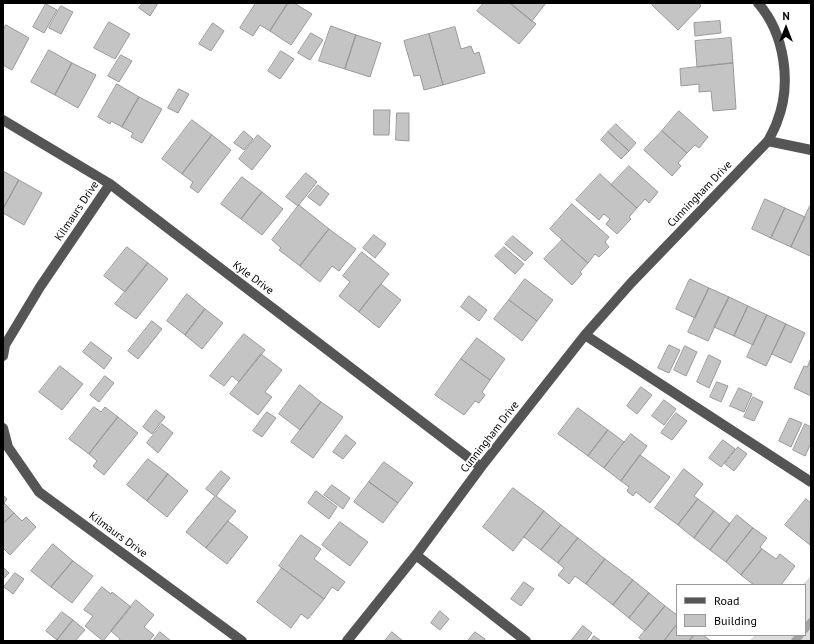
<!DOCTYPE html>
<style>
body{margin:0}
#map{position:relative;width:814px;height:644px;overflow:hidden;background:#fff;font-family:"PT Sans",sans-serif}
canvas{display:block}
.frame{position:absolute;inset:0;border:4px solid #000;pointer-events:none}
.legend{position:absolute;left:676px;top:584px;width:130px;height:52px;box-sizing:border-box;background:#fff;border:1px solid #999;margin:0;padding:5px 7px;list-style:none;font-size:12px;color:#000}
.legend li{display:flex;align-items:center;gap:8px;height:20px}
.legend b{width:20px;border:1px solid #999}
.north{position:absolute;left:766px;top:8px;width:40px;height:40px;-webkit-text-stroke:3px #fff;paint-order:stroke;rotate:0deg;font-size:11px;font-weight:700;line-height:16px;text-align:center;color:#000}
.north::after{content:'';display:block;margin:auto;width:14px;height:18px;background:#000;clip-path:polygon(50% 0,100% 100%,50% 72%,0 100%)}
</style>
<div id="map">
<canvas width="814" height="644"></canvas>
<div class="frame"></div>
<ul class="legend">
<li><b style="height:5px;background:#555"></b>Road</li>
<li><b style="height:11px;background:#c4c4c4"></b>Building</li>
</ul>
<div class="north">N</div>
</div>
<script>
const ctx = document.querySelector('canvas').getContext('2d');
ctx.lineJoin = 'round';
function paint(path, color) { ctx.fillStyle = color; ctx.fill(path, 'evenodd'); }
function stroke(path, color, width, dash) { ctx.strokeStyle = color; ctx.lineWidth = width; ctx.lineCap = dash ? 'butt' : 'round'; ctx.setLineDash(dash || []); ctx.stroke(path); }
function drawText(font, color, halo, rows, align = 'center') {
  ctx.font = font + ' "PT Sans",sans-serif'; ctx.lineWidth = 3.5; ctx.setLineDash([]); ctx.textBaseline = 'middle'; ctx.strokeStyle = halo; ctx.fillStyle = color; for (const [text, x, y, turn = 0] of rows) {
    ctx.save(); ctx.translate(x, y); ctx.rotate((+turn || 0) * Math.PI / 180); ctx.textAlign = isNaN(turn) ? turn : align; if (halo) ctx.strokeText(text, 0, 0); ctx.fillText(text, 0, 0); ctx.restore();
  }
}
paint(new Path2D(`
 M 811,576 L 811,641 L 749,641 L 755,635 L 805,635 L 805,585 L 802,585 Z`), '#dcdcdc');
stroke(new Path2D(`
 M 805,629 L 811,622
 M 795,641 L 800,635`), '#a3a3a3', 8);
const building = new Path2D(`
 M 143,3 L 158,3 L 150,16 L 139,8 Z
 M 256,3 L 288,3 L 270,31 L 260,25 L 253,36 L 240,28 Z
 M 288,3 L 294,3 L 312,14 L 291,45 L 270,31 Z
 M 484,3 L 510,3 L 536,24 L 519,44 L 477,11 Z
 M 510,3 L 546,3 L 532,21 Z
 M 654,3 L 699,3 L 701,6 L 678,30 L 652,5 Z
 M 46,4 L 57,10 L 44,33 L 33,27 Z
 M 61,6 L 73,12 L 61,34 L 49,28 Z
 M 720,21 L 721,33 L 695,36 L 694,23 Z
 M 109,22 L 130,34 L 115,59 L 94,48 Z
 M 213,23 L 224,31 L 211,51 L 199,44 Z
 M 6,25 L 29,38 L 12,70 L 3,65 L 3,31 Z
 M 331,26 L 356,35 L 345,69 L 319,61 Z
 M 455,27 L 461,49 L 471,46 L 474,54 L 479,52 L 485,73 L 443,85 L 429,34 Z
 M 311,33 L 323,40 L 310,60 L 298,53 Z
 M 429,34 L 443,85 L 424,90 L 420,75 L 414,76 L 404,41 Z
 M 356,35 L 381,43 L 370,77 L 345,69 Z
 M 731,38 L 733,63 L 697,67 L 695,41 Z
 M 49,50 L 72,63 L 55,95 L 31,82 Z
 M 281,51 L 294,59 L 280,79 L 268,71 Z
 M 121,55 L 132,61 L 119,82 L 108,76 Z
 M 72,63 L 96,75 L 78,108 L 55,95 Z
 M 733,63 L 736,109 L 713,111 L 711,91 L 699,92 L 699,84 L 681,86 L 680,69 Z
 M 117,84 L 139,97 L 122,127 L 111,121 L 110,124 L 98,117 Z
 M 179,89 L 189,94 L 178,113 L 168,108 Z
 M 139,97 L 162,109 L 142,143 L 131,137 L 133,133 L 122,127 Z
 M 374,110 L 390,110 L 389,135 L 374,135 Z
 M 679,111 L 708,137 L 699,148 L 695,145 L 687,153 L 662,131 Z
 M 397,113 L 409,113 L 409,141 L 396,140 Z
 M 192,120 L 212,135 L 182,174 L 162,159 Z
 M 616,124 L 636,143 L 629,151 L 608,132 Z
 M 244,131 L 253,139 L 244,150 L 234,143 Z
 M 662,131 L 687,153 L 678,163 L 681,166 L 672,176 L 644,150 Z
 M 608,132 L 629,151 L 621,159 L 601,140 Z
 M 212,135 L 231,150 L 198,193 L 190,187 L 193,182 L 182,174 Z
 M 258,135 L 271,146 L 252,170 L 239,159 Z
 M 629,166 L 658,192 L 649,203 L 645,199 L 637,208 L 611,185 Z
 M 3,171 L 19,180 L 3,209 Z
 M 306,173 L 317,182 L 298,206 L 286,197 Z
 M 600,174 L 637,208 L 629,217 L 631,219 L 617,234 L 606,224 L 610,219 L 604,214 L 599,220 L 576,200 Z
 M 242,177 L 262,192 L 241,219 L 221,204 Z
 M 19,180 L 42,193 L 24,225 L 3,213 L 3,209 Z
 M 318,185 L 329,194 L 320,206 L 308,197 Z
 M 262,192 L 283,209 L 262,235 L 241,219 Z
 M 765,199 L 785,208 L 771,238 L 752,229 Z
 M 572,204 L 609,237 L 605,242 L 609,247 L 599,257 L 595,254 L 588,263 L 550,229 Z
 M 299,205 L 329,229 L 300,266 L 279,250 L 281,248 L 272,240 Z
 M 810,206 L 811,206 L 811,254 L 810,256 L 791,247 Z
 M 785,208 L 805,217 L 791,247 L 771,238 Z
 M 329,229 L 356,249 L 339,271 L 332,266 L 320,282 L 300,266 Z
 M 374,235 L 386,244 L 375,258 L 363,248 Z
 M 513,236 L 533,253 L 525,261 L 505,244 Z
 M 562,240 L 588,263 L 580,272 L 582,274 L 572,285 L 544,259 Z
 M 127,247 L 148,263 L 125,292 L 104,276 Z
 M 504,247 L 524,264 L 515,274 L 495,256 Z
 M 362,252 L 389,274 L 359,312 L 339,296 L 350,282 L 343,276 Z
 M 148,263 L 168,279 L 136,319 L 115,304 Z
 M 525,279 L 553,300 L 537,321 L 509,300 Z
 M 690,279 L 709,288 L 695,318 L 676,309 Z
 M 381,284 L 401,300 L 379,328 L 359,312 Z
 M 709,288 L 729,297 L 708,341 L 688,332 Z
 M 187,294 L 205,309 L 185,335 L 167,321 Z
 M 469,296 L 487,310 L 479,321 L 461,307 Z
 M 729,297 L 748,306 L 734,336 L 714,327 Z
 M 509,300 L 537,321 L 522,341 L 494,319 Z
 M 748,306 L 767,315 L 753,345 L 734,336 Z
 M 205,309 L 223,323 L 202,349 L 185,335 Z
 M 767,315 L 786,324 L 766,366 L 747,357 Z
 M 152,321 L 162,329 L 138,359 L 128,351 Z
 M 786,324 L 805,333 L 791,363 L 772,354 Z
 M 244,334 L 265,350 L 239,382 L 232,376 L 224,386 L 210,376 Z
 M 477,338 L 505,359 L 490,380 L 461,359 Z
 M 91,342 L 112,358 L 104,369 L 83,352 Z
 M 669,345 L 680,350 L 669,373 L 658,368 Z
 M 685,346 L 697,352 L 686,376 L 674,370 Z
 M 261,354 L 282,370 L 265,392 L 272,397 L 258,415 L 230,394 Z
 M 709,355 L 721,361 L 709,388 L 697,382 Z
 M 811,358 L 811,396 L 794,388 L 804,366 L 807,367 Z
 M 461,359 L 490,380 L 482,392 L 485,395 L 479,403 L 475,401 L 464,415 L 435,395 Z
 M 60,366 L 83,384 L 62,410 L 39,392 Z
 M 105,376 L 114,383 L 99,402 L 90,395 Z
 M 717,382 L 728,386 L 721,402 L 710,397 Z
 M 300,385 L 321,402 L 300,430 L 279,414 Z
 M 641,387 L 652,395 L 637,414 L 627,406 Z
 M 739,388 L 752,394 L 744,412 L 730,406 Z
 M 753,397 L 763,402 L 754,421 L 744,417 Z
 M 664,400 L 676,409 L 664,425 L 652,416 Z
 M 321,402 L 343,417 L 313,458 L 291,442 Z
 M 94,407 L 101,412 L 105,407 L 118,417 L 89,454 L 69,439 Z
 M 578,408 L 608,430 L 588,456 L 558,434 Z
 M 156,410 L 165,417 L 152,434 L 143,427 Z
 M 267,412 L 276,418 L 262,437 L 253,431 Z
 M 676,413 L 687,421 L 672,440 L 661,433 Z
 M 118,417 L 138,433 L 104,475 L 93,466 L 97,461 L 89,454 Z
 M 790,418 L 802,423 L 791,447 L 779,441 Z
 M 162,424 L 173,433 L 158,453 L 147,443 Z
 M 805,424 L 811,427 L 811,443 L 805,456 L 793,450 Z
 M 608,430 L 624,442 L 604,468 L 588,456 Z
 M 631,434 L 647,446 L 621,481 L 604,468 Z
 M 346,435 L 356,443 L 343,459 L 333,452 Z
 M 723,440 L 735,449 L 721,467 L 709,458 Z
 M 738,447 L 747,454 L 734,471 L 725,464 Z
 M 640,455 L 670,477 L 650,503 L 636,492 L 633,496 L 627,491 L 629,487 L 621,481 Z
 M 148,459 L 168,474 L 147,501 L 127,485 Z
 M 384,462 L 413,483 L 398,503 L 369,482 Z
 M 684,469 L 703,484 L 694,496 L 698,499 L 678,525 L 655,508 Z
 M 221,471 L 230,478 L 216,496 L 236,511 L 206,548 L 186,532 L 215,496 L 206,489 Z
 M 168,474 L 188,491 L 167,517 L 147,501 Z
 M 369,482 L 398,503 L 383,523 L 354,502 Z
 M 332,485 L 350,498 L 343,509 L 324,495 Z
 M 513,488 L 544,511 L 513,551 L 483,527 Z
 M 316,491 L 337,507 L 329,519 L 308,503 Z
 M 3,495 L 7,499 L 4,503 L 14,513 L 3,524 Z
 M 698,499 L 714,511 L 694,538 L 678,525 Z
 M 806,499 L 811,503 L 810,545 L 785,525 Z
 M 544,511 L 561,525 L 541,550 L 524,537 Z
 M 714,511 L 730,524 L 710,550 L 694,538 Z
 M 14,513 L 22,521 L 26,517 L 36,527 L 10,555 L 3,548 L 3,524 Z
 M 737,515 L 753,528 L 726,562 L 710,550 Z
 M 228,521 L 248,537 L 227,564 L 206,548 Z
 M 340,522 L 368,542 L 350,566 L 322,545 Z
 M 561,525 L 578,538 L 558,563 L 541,550 Z
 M 753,528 L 767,538 L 760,547 L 762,549 L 741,575 L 726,562 Z
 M 301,535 L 321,549 L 314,559 L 345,582 L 338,591 L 332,587 L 324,599 L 279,566 Z
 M 578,538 L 605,559 L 586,584 L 575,576 L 569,584 L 558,575 L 564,568 L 558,563 Z
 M 53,544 L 73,561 L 51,587 L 31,571 Z
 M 762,549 L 776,559 L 780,554 L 795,566 L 781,585 L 754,585 L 741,575 Z
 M 605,559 L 633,580 L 613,605 L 586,584 Z
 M 73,561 L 93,576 L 72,603 L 51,587 Z
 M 3,567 L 9,573 L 3,579 Z
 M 282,568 L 324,599 L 308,619 L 301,614 L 291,628 L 257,602 Z
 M 15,573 L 24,579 L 13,594 L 4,587 Z
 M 633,580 L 649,593 L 629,618 L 613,605 Z
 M 524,582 L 534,589 L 521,606 L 511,599 Z
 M 102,587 L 111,594 L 112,592 L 131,607 L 103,641 L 85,626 L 93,616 L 84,610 Z
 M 649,593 L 665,606 L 645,631 L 629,618 Z
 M 136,600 L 154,615 L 144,627 L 154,635 L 149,641 L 119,641 L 120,639 L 111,631 Z
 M 665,606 L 677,615 L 677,624 L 664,641 L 643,641 L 639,638 Z
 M 440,611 L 449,619 L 440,630 L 431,623 Z
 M 62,612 L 73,620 L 57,640 L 46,631 Z
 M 73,620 L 85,630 L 75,641 L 59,641 L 57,640 Z
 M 677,624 L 677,635 L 694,635 L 689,641 L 664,641 Z
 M 583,626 L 592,633 L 586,641 L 571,641 Z
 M 160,632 L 171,641 L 153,641 Z
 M 392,632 L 403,641 L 385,641 Z
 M 475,632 L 485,639 L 484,641 L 468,641 Z
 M 694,635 L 703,635 L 711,641 L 689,641 Z
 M 594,636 L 601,641 L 591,641 Z`);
paint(building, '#c4c4c4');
stroke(building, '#999', 1);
stroke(new Path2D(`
 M 3,120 L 110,184 L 481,467
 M 768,141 L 811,150
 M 585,335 L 811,482
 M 3,356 L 5,345 L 40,287 L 110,184
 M 3,428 L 8,447 L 39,492 L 242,641
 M 416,555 L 526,641
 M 347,641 L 416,555 L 481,467 L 585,335 L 631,283 L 768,141 C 771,135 775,128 777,122 C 792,84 785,34 758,3`), '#555', 10);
drawText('11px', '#000', '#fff', [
 ["Cunningham Drive",700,194,-46],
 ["Kilmaurs Drive",77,211,-56],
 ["Kyle Drive",253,278,37],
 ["Cunningham Drive",490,437,-52],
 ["Kilmaurs Drive",118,535,36]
]);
</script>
